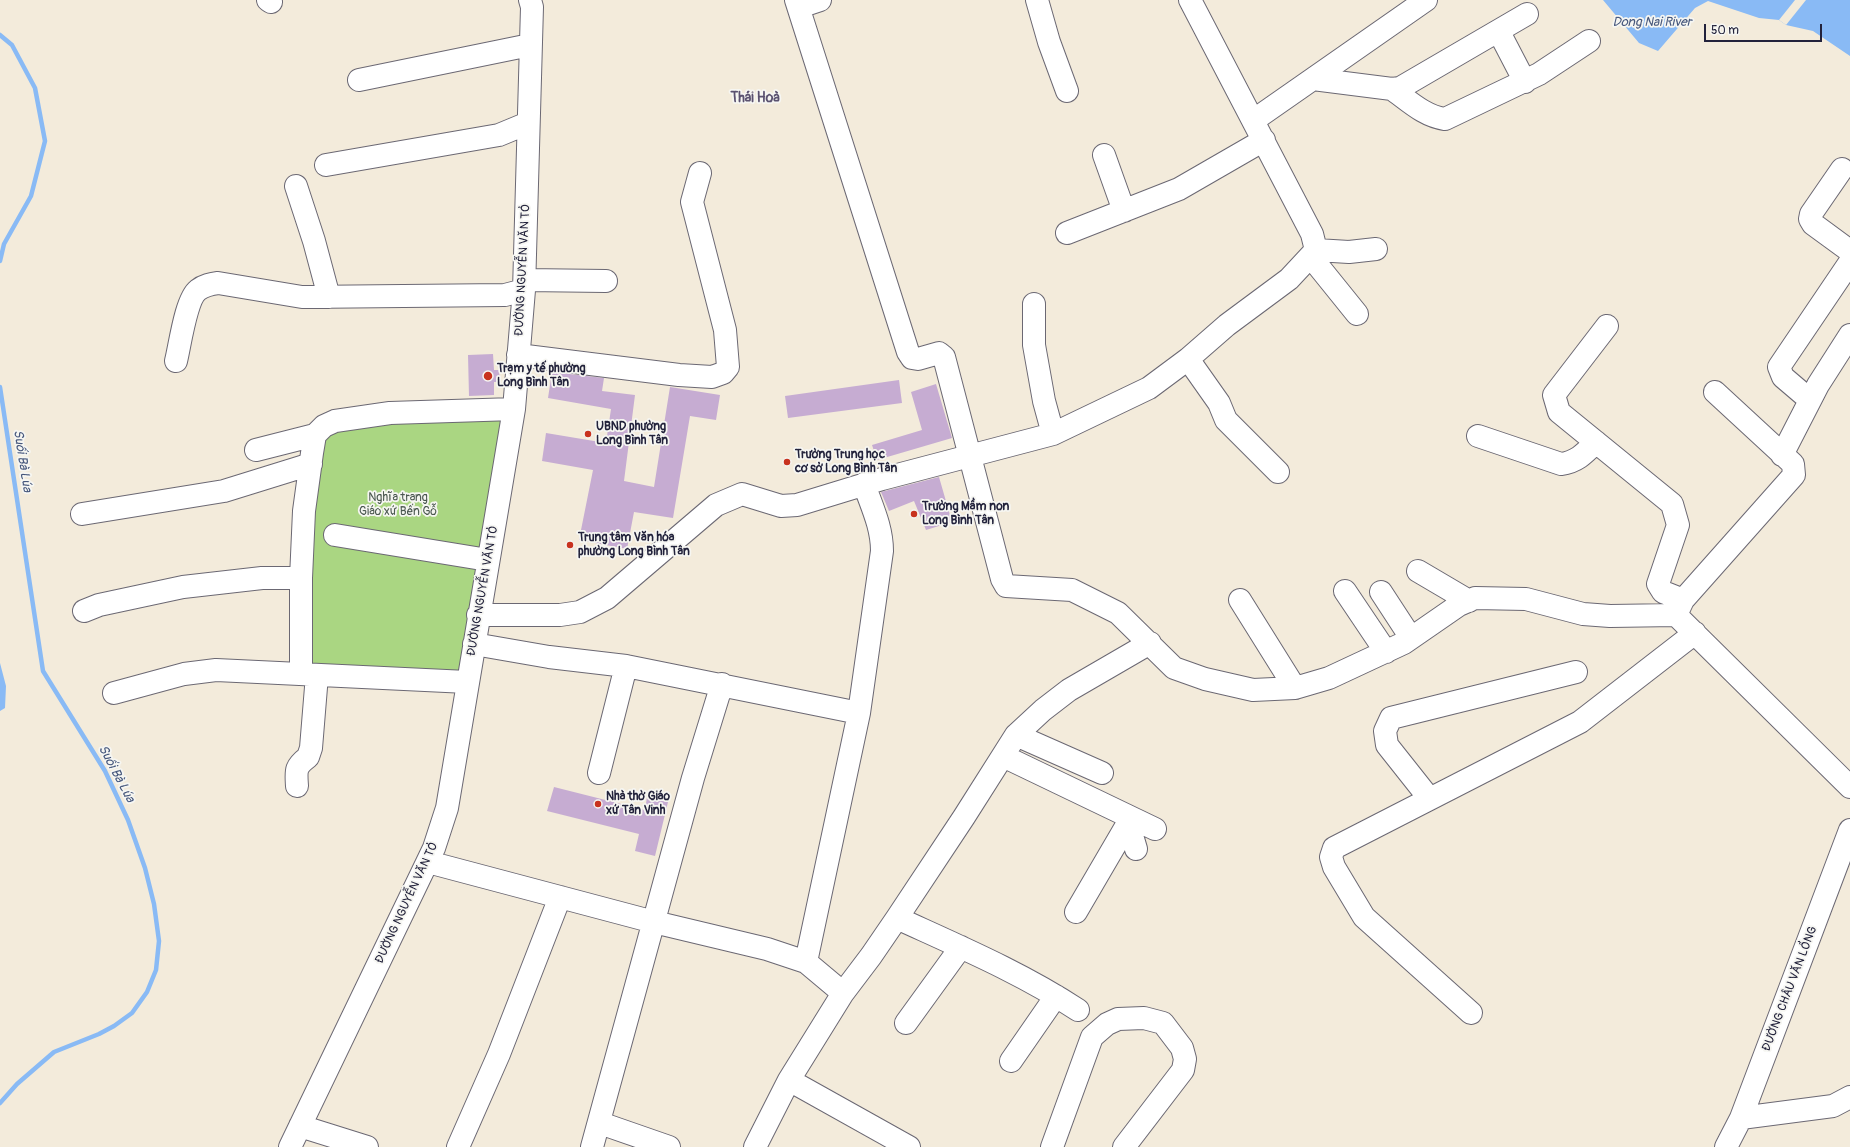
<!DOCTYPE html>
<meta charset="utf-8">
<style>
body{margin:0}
#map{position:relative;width:1850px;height:1147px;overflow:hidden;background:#f3ebdb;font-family:Pangolin,sans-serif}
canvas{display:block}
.scale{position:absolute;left:1704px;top:24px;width:118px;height:18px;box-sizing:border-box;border:2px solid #22223b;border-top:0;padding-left:5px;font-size:12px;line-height:14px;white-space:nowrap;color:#22223b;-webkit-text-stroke:3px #f6f6f2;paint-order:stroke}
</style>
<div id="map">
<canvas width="1850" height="1147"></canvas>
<div class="scale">50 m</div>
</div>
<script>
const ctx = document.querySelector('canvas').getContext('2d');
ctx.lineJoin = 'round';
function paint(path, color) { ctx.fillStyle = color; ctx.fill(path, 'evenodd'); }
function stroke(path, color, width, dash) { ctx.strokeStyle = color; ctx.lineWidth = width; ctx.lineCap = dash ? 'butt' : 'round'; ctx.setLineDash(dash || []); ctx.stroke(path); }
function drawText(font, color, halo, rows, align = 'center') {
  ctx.font = font + ' Pangolin,sans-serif'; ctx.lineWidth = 3.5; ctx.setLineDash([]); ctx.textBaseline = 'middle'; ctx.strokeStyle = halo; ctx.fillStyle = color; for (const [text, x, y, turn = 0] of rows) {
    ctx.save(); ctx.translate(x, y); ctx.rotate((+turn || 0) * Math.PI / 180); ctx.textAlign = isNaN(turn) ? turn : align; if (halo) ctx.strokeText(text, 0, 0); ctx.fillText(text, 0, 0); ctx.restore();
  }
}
paint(new Path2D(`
 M 504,413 L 459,676 L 305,669 L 304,578 L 326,430 Z`), '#aad682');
paint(new Path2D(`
 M 1603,0 L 1850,0 L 1850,56 L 1813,31 L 1786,25 L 1779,20 L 1759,18 L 1708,1 L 1695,8 L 1658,51 L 1639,43 Z
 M 0,663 L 6,686 L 5,708 L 0,711 Z`), '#89baf5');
paint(new Path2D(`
 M 1795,0 L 1806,0 L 1786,25 L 1779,20 Z`), '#f3ebdb');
stroke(new Path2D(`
 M 0,35 L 12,45 L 35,88 L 45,141 L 31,196 L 4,244 L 0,261
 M 0,387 L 43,671 L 105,771 L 128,820 L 145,868 L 154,904 L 159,941 L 156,970 L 147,992 L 132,1013 L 114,1026 L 99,1034 L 54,1052 L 17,1084 L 0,1103`), '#89baf5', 4.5);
paint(new Path2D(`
 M 493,354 L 494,370 L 499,370 L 500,382 L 494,382 L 494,395 L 469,396 L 468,355 Z
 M 552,372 L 604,378 L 602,391 L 635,395 L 624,481 L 654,487 L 670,387 L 720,395 L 716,420 L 690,416 L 673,518 L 634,512 L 627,549 L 579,540 L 593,470 L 542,461 L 546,433 L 606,443 L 611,409 L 548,398 Z
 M 899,380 L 902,403 L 788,418 L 785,396 Z
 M 936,384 L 952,438 L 877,460 L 872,445 L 922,430 L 911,392 Z
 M 939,477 L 952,522 L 926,530 L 914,501 L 889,511 L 881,492 Z
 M 554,787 L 645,810 L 647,797 L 668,802 L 655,856 L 635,851 L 639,834 L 547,811 Z`), '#c6acd2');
const minor = new Path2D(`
 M 268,0 L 271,2
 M 796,0 L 908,352 L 912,358 L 918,359 L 939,353 L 944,357 L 1002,579 L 1006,586 L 1072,590 L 1118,613 L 1174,668 L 1205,679 L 1253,690 L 1295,688 L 1329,678 L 1404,643 L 1459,605 L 1475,598 L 1526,599 L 1583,614 L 1610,616 L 1676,615
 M 1037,0 L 1049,42 L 1067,91
 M 799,7 L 820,0
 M 1499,32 L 1525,82
 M 1313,79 L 1392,89 L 1400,88 L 1527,14
 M 359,80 L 530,45
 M 1392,89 C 1409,101 1424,116 1445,119 L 1539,74 L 1589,41
 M 1254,120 L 1426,0
 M 1104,155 L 1124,211
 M 326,165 L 499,135 L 528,123
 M 1842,169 L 1811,214 L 1810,219 L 1813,224 L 1850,251
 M 296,186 L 314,241 L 329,297
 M 1067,233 L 1179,189 L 1264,140
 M 1316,250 L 1349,252 L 1376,249
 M 1311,257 L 1357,314
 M 525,280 L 606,281
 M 1034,304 L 1034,345 L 1044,401 L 1053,434
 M 1607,326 L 1554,395 L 1559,412 L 1672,504 L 1678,525 L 1658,584 L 1663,592 L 1683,600 L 1676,615 L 1850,787
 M 518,355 L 679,375 L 712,377 L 723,373 L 728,367 L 725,330 L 692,202 L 700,173
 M 1188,359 L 1219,403 L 1226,420 L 1278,472
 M 176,361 C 180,345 186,299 198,290 C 204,285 211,284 218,283 L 302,297 L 505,295 L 524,290
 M 1810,400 L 1783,377 L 1779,367 L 1850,262
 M 1478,436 L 1561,464 C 1577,462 1585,453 1596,442
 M 256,450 L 315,435
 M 1782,455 L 1818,385 L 1850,335
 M 82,514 L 224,491 L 311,464
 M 335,535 L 488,560
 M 1418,571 L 1469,601
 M 301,578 L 301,674
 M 1345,591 L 1386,652
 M 1381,592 L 1411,638
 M 1240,600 L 1295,688
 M 1683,600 L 1794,475 L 1793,464 L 1715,392
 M 84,611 L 99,605 L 183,587 L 262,578 L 301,578 L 304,511 L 312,453 L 315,435 L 324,426 L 335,421 L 390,413 L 514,409
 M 478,615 L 560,615 L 580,612 L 607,598 L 716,505 L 742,494 L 781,506 L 797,505 L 882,479 L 1053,434 L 1149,388 L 1188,359 L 1227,325 L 1289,279 L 1316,250 L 1312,234 L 1190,0
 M 474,644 L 549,657 L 626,666 L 859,713
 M 114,693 L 184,674 L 216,670 L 467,682
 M 1016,735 L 1102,773
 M 1003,756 L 1155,829
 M 599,773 L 626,666
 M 297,786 C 296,770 295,767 308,757 L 311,748 L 317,675
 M 1429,798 L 1387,745 L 1385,731 L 1391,718 L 1576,672
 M 1126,815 L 1136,849
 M 428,862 L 654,922 L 767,949 L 806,962 L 843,993
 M 1076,912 L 1128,823
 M 897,918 C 958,946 1022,973 1078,1010
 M 806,962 L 859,713 L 882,551 C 882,527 872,507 864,484
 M 1471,1013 L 1364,917 L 1334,867 L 1331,857 L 1334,848 L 1580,722 L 1695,633
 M 906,1023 L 961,947
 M 1011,1061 L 1056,996
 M 789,1080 L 909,1147
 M 1741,1118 L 1833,1106 L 1850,1097
 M 600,1123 L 669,1147
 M 300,1126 L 367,1147
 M 290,1147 L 434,848 L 447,808 L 514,409 L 524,290 L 532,7 L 530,0
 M 458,1147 L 499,1054 L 560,897
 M 592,1147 L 693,778 L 722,684
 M 755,1147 L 789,1080 L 843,993 L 871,956 L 897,918 L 964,817 L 1016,735 L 1043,710 L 1069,690 L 1150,643
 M 1052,1147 L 1092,1037 L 1107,1024 L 1118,1019 L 1144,1018 L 1163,1023 L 1182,1048 L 1185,1059 L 1183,1070 L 1124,1147
 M 1726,1147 L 1741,1118 L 1850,830`);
stroke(minor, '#6b6873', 24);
stroke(minor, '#fff', 22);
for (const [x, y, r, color] of [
 [488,376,5,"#c8321e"],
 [588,434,4,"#c8321e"],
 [787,462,4,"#c8321e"],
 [914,514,4,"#c8321e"],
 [570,545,4,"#c8321e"],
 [598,804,4,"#c8321e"]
]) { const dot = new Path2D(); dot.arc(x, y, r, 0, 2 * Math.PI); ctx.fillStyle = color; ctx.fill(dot); stroke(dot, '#f6f6f2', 1.5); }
drawText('12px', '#22223b', '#f6f6f2', [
 ["ĐƯỜNG NGUYỄN VĂN TỎ",523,270,-87],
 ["ĐƯỜNG NGUYỄN VĂN TỎ",483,591,-80],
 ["ĐƯỜNG NGUYỄN VĂN TỎ",407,903,-65],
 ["ĐƯỜNG CHÂU VĂN LỒNG",1790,989,-69]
]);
drawText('bold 12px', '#22223b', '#f6f6f2', [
 ["Trạm y tế phường",497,369],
 ["Long Bình Tân",497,383],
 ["UBND phường",596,427],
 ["Long Bình Tân",596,441],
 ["Trường Trung học",795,455],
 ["cơ sở Long Bình Tân",795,469],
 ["Trường Mầm non",922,507],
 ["Long Bình Tân",922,521],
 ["Trung tâm Văn hóa",578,538],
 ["phường Long Bình Tân",578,552],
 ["Nhà thờ Giáo",606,797],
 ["xứ Tân Vinh",606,811]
], 'left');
drawText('12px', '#4b5850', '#f6f6f2', [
 ["Nghĩa trang",398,498],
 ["Giáo xứ Bến Gỗ",398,512]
]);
drawText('italic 13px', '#46577c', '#f6f6f2', [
 ["Dong Nai River",1652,23],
 ["Suối Bà Lúa",22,461,81],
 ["Suối Bà Lúa",116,774,62]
]);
drawText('bold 14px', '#5b5270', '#f6f6f2', [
 ["Thái Hoà",755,98]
]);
</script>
